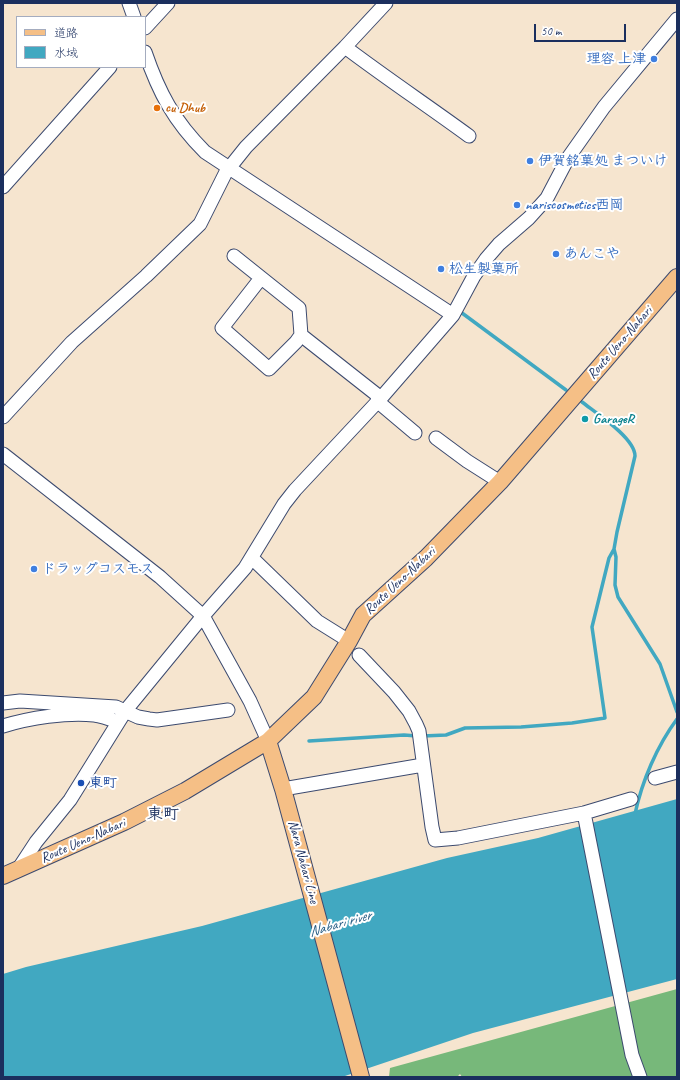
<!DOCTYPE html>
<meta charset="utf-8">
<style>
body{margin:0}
#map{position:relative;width:680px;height:1080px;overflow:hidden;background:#f6e5cf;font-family:Caveat,"Klee One",sans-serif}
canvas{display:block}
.frame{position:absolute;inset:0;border:4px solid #1b2f5e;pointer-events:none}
.legend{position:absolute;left:16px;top:16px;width:130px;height:52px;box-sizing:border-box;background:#fff;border:1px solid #a4acbf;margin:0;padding:5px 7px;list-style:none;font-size:12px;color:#1b2f5e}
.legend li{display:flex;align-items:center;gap:8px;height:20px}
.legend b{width:20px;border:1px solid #a4acbf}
.scale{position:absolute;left:534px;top:24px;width:92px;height:18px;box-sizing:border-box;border:2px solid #1b2f5e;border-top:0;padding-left:5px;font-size:12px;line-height:14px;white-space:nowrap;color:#1b2f5e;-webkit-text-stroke:3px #fff;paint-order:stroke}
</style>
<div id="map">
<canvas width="680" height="1080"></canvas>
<div class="frame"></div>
<ul class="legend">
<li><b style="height:5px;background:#f5bf86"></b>道路</li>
<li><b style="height:11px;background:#41a8c1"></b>水域</li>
</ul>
<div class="scale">50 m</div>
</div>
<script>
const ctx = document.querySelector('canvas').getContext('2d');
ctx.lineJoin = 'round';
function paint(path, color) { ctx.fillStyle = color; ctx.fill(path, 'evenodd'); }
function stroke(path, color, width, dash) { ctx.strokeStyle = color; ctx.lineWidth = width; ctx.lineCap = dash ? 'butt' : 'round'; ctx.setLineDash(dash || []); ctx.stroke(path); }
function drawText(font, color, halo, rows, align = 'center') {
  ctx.font = font + ' Caveat,"Klee One",sans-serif'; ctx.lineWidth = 4; ctx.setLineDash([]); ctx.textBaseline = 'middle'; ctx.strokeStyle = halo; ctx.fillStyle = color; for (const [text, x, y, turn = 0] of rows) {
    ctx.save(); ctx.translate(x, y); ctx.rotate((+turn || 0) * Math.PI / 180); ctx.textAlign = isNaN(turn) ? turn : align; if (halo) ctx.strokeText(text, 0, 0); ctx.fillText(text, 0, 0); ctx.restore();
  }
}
paint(new Path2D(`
 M 677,989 L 677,1077 L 462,1077 L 460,1074 L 457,1077 L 389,1077 L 390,1068 Z`), '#77b87a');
paint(new Path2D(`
 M 677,799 L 677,979 L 473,1033 L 342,1077 L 3,1077 L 3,974 L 26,967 L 202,926 L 447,858 L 538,838 Z`), '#41a8c1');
stroke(new Path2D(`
 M 462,313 L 566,390
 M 582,402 C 596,413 635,438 635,456 L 617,532 L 614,549 L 616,557 L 615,585 L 618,597 L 660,664 L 677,712
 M 423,736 L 446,735 L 465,728 L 521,727 L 572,723 L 605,718 L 592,627 L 609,558 L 614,549
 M 309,741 L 404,735 L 417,736
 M 635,814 C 642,781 657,746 677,719`), '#41a8c1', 3.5);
const minor = new Path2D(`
 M 129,3 L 134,17
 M 145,28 L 168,3
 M 345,47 C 386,78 428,106 469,136
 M 145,52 C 159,93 174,121 205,152 L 453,315
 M 3,187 L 110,67
 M 234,256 L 299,308 L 301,335 L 381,398
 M 261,278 L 222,328 L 269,369 L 296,342 L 301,335
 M 377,401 L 415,433
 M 3,417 L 72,342 L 146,276 L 200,224 L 226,172 L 246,147 L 345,47 L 386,3
 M 436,438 L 467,461 L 500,482
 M 3,454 L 160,577 L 203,616 L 250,701 L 268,741
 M 252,558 L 317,621 L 349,641
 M 359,655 L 394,692 L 409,711 L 416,724 L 419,731 L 432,827 L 435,840 L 458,838 L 584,813 L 631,799
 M 3,703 L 20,701 L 116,707 L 138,717 L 149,719 L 157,720 L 228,710
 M 3,726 C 29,718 67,712 94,715 C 102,716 110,719 118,722
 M 655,778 L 677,772
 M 283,789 L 423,765
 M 584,813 L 632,1055 L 640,1077
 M 17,871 L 36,842 L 70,800 L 126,710 L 203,616 L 245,568 L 284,504 L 295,490 L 381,398 L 453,315 L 474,276 L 486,259 L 499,244 L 529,218 L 547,198 L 568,158 L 604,107 L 677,19`);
const major = new Path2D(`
 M 268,741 L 283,789 L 361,1077
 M 3,876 L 124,822 L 185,791 L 268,741 L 314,697 L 349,641 L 363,615 L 426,558 L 500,482 L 677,277`);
stroke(minor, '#3c4a6f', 15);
stroke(major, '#3c4a6f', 18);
stroke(minor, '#fff', 13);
stroke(major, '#f5bf86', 16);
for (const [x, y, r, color] of [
 [654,59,4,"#3f7fe0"],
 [157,108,4,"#e8710a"],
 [530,161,4,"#3f7fe0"],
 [517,205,4,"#3f7fe0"],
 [556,254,4,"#3f7fe0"],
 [441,269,4,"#3f7fe0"],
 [585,419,4,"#0f9aa8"],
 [34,569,4,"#3f7fe0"],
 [81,783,4,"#1a4fb4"]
]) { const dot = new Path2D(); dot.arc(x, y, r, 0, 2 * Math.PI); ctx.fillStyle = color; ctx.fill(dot); stroke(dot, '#fff', 1.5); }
drawText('bold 14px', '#366cbe', '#fff', [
 ["理容 上津",646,59,"right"],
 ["伊賀銘菓処 まついけ",538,161],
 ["nariscosmetics西岡",525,205],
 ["あんこや",564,254],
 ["松生製菓所",449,269],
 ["ドラッグコスモス",42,569]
], 'left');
drawText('bold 14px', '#c56008', '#fff', [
 ["cu Dhub",165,108]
], 'left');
drawText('14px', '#1b2f5e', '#fff', [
 ["Route Ueno-Nabari",620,343,-49],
 ["Route Ueno-Nabari",400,581,-43],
 ["Route Ueno-Nabari",83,841,-24],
 ["Nara Nabari Line",303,862,75]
]);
drawText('bold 14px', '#0d838f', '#fff', [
 ["GarageR",593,419]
], 'left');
drawText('bold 14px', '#164399', '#fff', [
 ["東町",89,783]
], 'left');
drawText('italic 15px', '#2a5f86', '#fff', [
 ["Nabari river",340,924,-16]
]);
drawText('bold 16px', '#1b2f5e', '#fff', [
 ["東町",163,815]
]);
</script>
